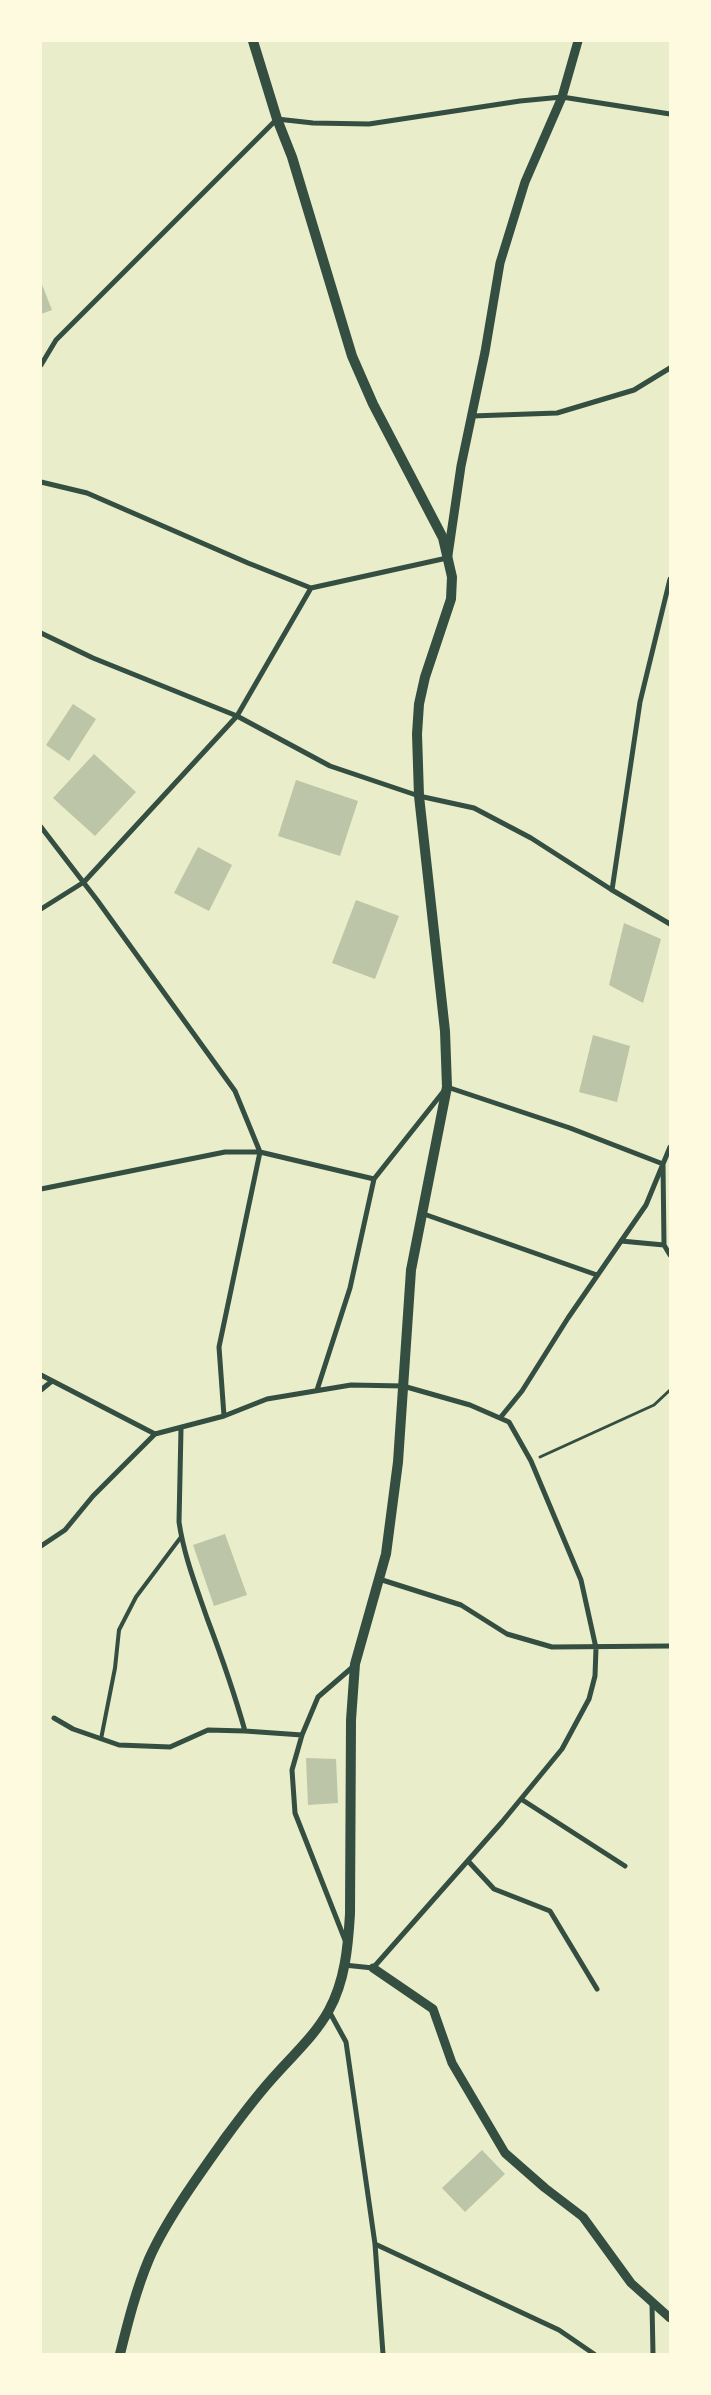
<!DOCTYPE html>
<style>
body{margin:0}
#map{position:relative;width:711px;height:2395px;overflow:hidden;background:#e9edc9;font-family:Figtree,sans-serif}
canvas{display:block}
.frame{position:absolute;inset:0;border:42px solid #fefae0;pointer-events:none}
</style>
<div id="map">
<canvas width="711" height="2395"></canvas>
<div class="frame"></div>
</div>
<script>
const ctx = document.querySelector('canvas').getContext('2d');
ctx.lineJoin = 'round';
function paint(path, color) { ctx.fillStyle = color; ctx.fill(path, 'evenodd'); }
function stroke(path, color, width, dash) { ctx.strokeStyle = color; ctx.lineWidth = width; ctx.lineCap = dash ? 'butt' : 'round'; ctx.setLineDash(dash || []); ctx.stroke(path); }
paint(new Path2D(`
 M 41,282 L 52,310 L 41,314 Z
 M 73,704 L 96,719 L 69,761 L 46,745 Z
 M 94,754 L 136,792 L 95,836 L 53,798 Z
 M 296,780 L 358,801 L 340,856 L 278,836 Z
 M 198,847 L 232,865 L 209,911 L 174,893 Z
 M 356,900 L 399,916 L 375,979 L 332,963 Z
 M 624,923 L 661,939 L 643,1003 L 609,985 Z
 M 593,1035 L 630,1046 L 617,1102 L 579,1092 Z
 M 225,1534 L 247,1595 L 214,1606 L 193,1545 Z
 M 306,1758 L 336,1759 L 338,1803 L 308,1805 Z
 M 482,2150 L 505,2174 L 465,2212 L 442,2188 Z`), '#bcc5a7');
stroke(new Path2D(`
 M 540,1457 L 654,1405 L 670,1390`), '#344e41', 3);
stroke(new Path2D(`
 M 101,1739 L 115,1668 L 119,1630 L 136,1597 L 181,1537`), '#344e41', 4);
stroke(new Path2D(`
 M 41,365 L 56,340 L 277,119 L 313,123 L 369,124 L 520,101 L 562,97 L 670,114
 M 472,416 L 557,413 L 634,390 L 670,368
 M 41,482 L 87,493 L 248,563 L 311,588 L 447,558
 M 41,633 L 93,658 L 237,716 L 330,766 L 419,796 L 474,808 L 531,838 L 612,890 L 670,924
 M 41,827 L 97,900 L 235,1091 L 260,1152 L 219,1347 L 224,1416
 M 612,890 L 640,702 L 670,579
 M 41,909 L 84,882 L 237,716 L 311,588
 M 41,1189 L 225,1152 L 260,1152 L 374,1179
 M 421,1213 L 597,1275
 M 621,1241 L 664,1245
 M 41,1375 L 155,1434 L 224,1416 L 267,1399 L 351,1385 L 403,1386 L 470,1405 L 509,1422 L 531,1461 L 581,1580 L 596,1648 L 595,1676 L 589,1699 L 562,1749 L 502,1822 L 373,1968 L 344,1965
 M 41,1390 L 52,1381
 M 317,1390 L 350,1288 L 374,1179 L 447,1087 L 570,1128 L 663,1164 L 664,1245 L 670,1255
 M 500,1418 L 522,1391 L 568,1318 L 646,1205 L 670,1147
 M 181,1429 L 179,1522 C 184,1556 196,1586 207,1618 C 221,1655 234,1692 245,1731 L 302,1735
 M 41,1546 L 65,1530 L 93,1496 L 155,1434
 M 379,1579 L 461,1605 L 507,1634 L 552,1647 L 670,1646
 M 54,1718 L 73,1729 L 119,1745 L 170,1747 L 208,1730 L 245,1731
 M 521,1799 L 625,1866
 M 468,1861 L 494,1889 L 550,1911 L 597,1989
 M 345,1940 L 295,1813 L 292,1770 L 302,1735 L 318,1697 L 355,1665
 M 329,2011 L 346,2042 L 375,2244 L 383,2354
 M 375,2244 L 559,2330 L 594,2354
 M 652,2304 L 653,2354`), '#344e41', 5);
stroke(new Path2D(`
 M 448,555 L 461,466 L 485,352 L 500,263 L 525,182 L 562,97 L 578,41
 M 373,1968 L 433,2009 L 452,2063 L 505,2153 L 545,2188 L 583,2217 L 631,2283 L 670,2318`), '#344e41', 9);
stroke(new Path2D(`
 M 120,2354 C 128,2322 136,2290 149,2259 C 166,2220 201,2172 226,2137 C 240,2118 255,2098 271,2080 C 290,2058 315,2036 329,2010 C 345,1981 348,1947 350,1914 L 351,1720 L 355,1664 L 386,1554 L 398,1462 L 411,1270 L 447,1087 L 445,1031 L 419,796 L 417,734 L 419,704 L 425,677 L 451,599 L 452,577 L 443,538 L 373,404 L 352,356 L 292,157 L 277,119 L 253,41`), '#344e41', 10);
</script>
